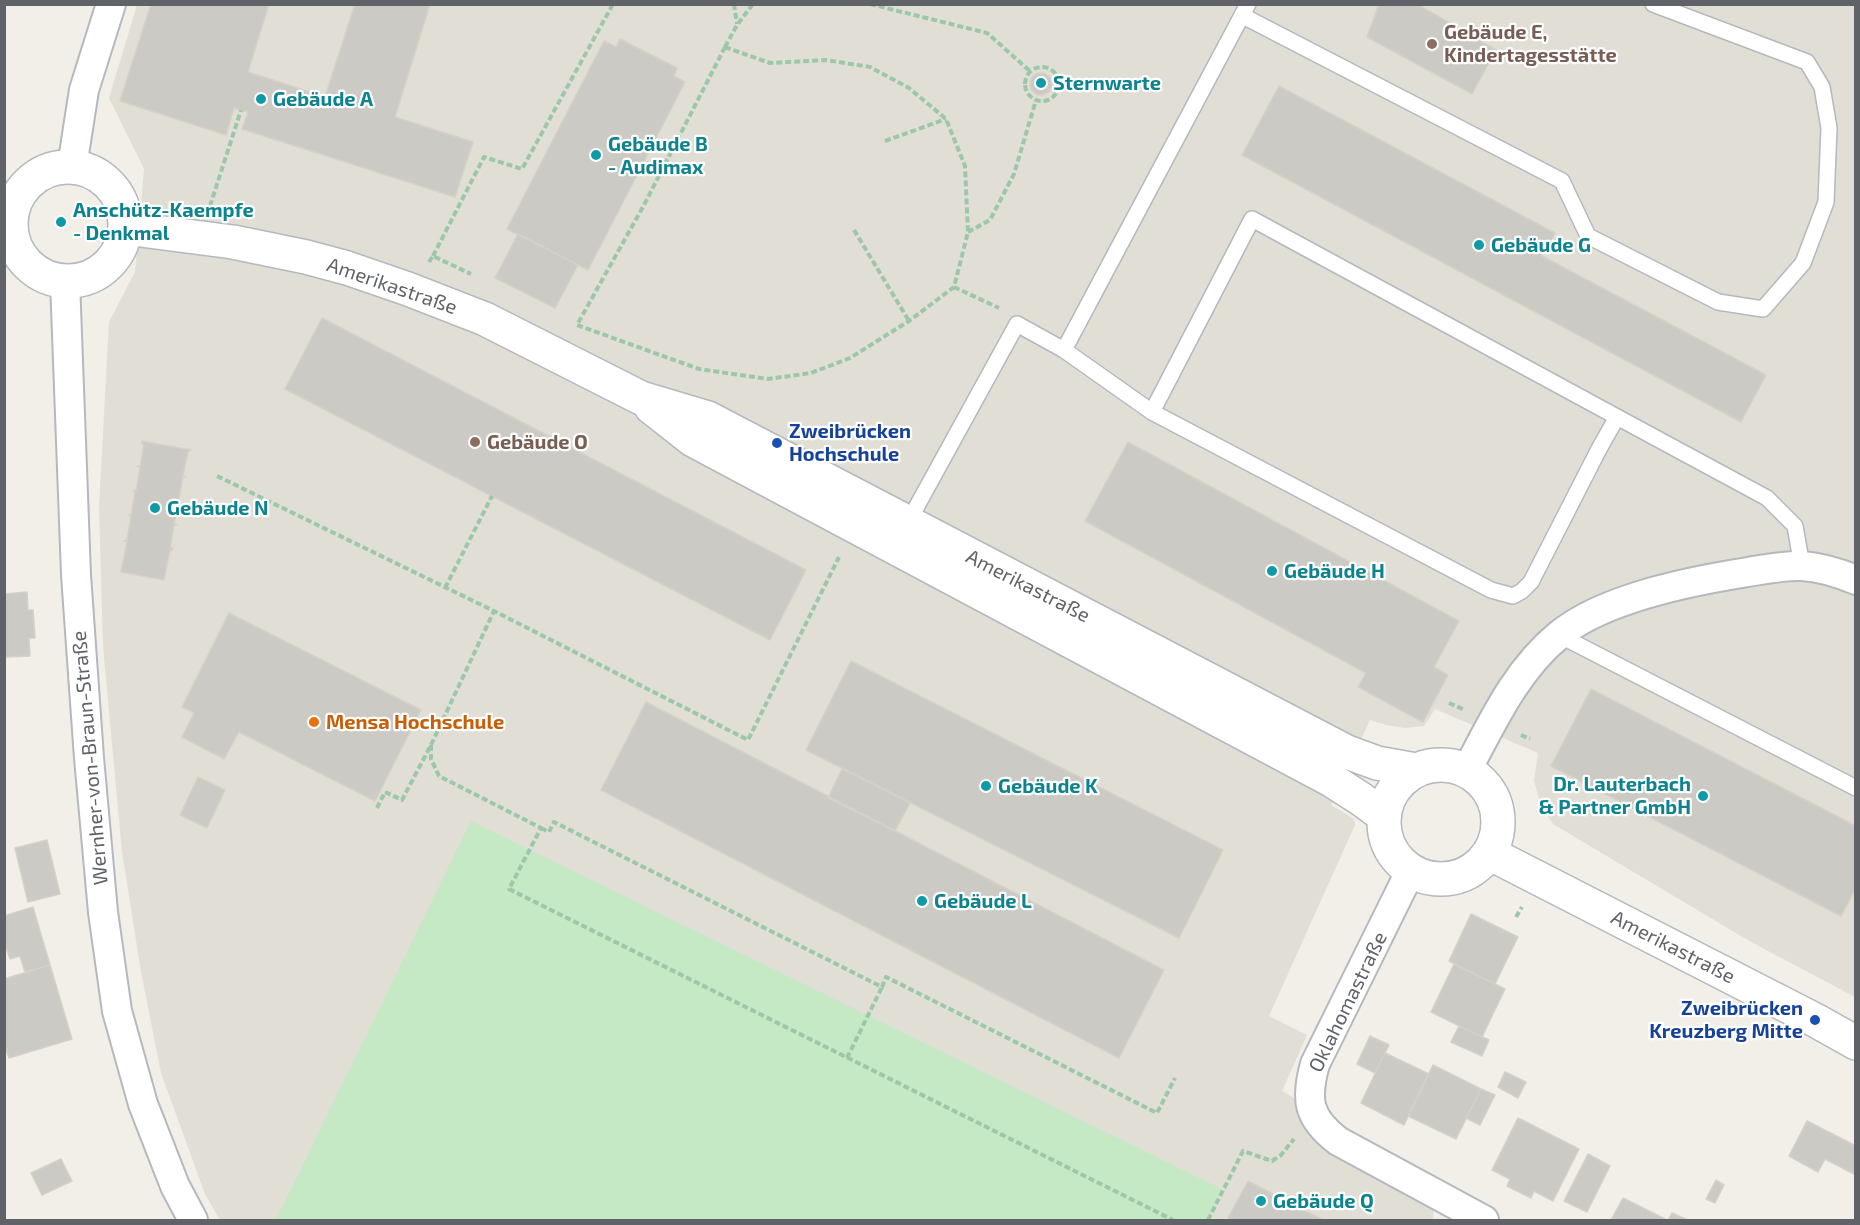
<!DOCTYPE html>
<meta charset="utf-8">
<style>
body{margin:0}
#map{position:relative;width:1860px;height:1225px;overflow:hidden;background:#f1efe8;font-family:"Exo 2",sans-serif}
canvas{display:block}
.frame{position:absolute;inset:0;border:6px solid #5f6368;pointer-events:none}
</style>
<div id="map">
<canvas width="1860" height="1225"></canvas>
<div class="frame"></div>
</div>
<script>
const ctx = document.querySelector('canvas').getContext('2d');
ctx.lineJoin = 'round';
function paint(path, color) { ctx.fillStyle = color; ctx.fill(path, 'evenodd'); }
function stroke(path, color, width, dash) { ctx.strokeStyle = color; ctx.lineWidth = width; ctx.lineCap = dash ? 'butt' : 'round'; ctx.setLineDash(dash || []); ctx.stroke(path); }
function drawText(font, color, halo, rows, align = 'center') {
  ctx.font = font + ' "Exo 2",sans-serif'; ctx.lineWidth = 4.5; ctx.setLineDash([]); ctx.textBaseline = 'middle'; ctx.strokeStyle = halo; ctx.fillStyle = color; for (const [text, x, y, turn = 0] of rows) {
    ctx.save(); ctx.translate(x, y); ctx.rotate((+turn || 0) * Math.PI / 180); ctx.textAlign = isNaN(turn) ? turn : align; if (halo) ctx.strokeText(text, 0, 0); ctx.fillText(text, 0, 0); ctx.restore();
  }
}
paint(new Path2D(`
 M 137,5 L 1855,5 L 1855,997 L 1751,942 L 1553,824 L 1541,806 L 1534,781 L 1538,753 L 1435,709 L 1424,726 L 1405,728 L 1386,725 L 1370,720 L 1331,805 L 1354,819 L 1355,825 L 1269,1016 L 1307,1035 L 1282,1091 L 1436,1181 L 1433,1220 L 220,1220 L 205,1194 L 161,1073 L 141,972 L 122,852 L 103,646 L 99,507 L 109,322 L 135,272 L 144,169 L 109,98 Z`), '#e1ded6');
paint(new Path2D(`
 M 471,821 L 1222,1189 L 1208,1220 L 276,1220 Z`), '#c5e8c5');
const building = new Path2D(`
 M 151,4 L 269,4 L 248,72 L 325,97 L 355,4 L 430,4 L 395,117 L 473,142 L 455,197 L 242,129 L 248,112 L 234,108 L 226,135 L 120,101 Z
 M 1379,4 L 1417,4 L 1496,50 L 1472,94 L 1367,37 Z
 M 620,39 L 677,68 L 674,76 L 685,82 L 588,270 L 507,229 L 604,41 L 616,47 Z
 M1030 84a11 11 0 1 1 22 0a11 11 0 1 1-22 0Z
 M 1279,86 L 1555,233 L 1542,256 L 1766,375 L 1741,422 L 1242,155 Z
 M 518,234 L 578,265 L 555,308 L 495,278 Z
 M 322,318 L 806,570 L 770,640 L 285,389 Z
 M 142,441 L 191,450 L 188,452 L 183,475 L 186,477 L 183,476 L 179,499 L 181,501 L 179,500 L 174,523 L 177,525 L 174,525 L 170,548 L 173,548 L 172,550 L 170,550 L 164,580 L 121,572 L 127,542 L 124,541 L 127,540 L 131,517 L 129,515 L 131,516 L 135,493 L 133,491 L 136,491 L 140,468 L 137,466 L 140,467 L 144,444 L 142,444 Z
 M 1128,442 L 1459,621 L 1434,667 L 1448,675 L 1423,722 L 1358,687 L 1366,673 L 1085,521 Z
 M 27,592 L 28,610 L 33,610 L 35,638 L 29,638 L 30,656 L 4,657 L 4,594 Z
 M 229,613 L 421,710 L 375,801 L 239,732 L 224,759 L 182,737 L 194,713 L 182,707 Z
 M 851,661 L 1223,850 L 1179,938 L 806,750 Z
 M 1591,689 L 1856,826 L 1856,888 L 1841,916 L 1551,766 Z
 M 646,702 L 1164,970 L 1119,1058 L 601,790 Z
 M 842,769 L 910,803 L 895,831 L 828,798 Z
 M 198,777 L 225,790 L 207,828 L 180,815 Z
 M 47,840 L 60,894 L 28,902 L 15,848 Z
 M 33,907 L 50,965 L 25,972 L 20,956 L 10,959 L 4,941 L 4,916 Z
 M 1471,914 L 1518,937 L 1495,984 L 1449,961 Z
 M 1454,964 L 1505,989 L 1482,1037 L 1431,1012 Z
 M 50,965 L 72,1039 L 9,1058 L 4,1044 L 4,979 Z
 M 1459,1026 L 1489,1040 L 1482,1056 L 1451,1042 Z
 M 1370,1036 L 1389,1045 L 1375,1073 L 1357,1064 Z
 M 1385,1053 L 1429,1074 L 1404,1125 L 1361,1103 Z
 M 1433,1065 L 1481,1089 L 1456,1139 L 1408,1116 Z
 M 1505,1072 L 1526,1082 L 1518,1098 L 1498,1087 Z
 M 1481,1089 L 1495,1095 L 1480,1125 L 1466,1118 Z
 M 1518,1118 L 1579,1149 L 1553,1201 L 1534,1191 L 1531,1198 L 1507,1186 L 1510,1179 L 1492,1170 Z
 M 1807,1121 L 1856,1146 L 1856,1175 L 1825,1159 L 1818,1172 L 1789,1156 Z
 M 1588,1154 L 1610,1166 L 1587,1212 L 1564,1201 Z
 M 61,1159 L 72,1181 L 42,1195 L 31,1173 Z
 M 1716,1180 L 1724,1185 L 1715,1203 L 1706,1199 Z
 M 1248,1181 L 1323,1220 L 1227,1220 Z
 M 1623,1198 L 1667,1220 L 1611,1220 Z
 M 1672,1213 L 1688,1220 L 1668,1220 Z`);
paint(building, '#cccac5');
stroke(building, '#d6d1c6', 1.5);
const service = new Path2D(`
 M 1243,16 L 1562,181 L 1588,236 L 1718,302 L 1763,309 L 1803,263 L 1826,202 L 1829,128 L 1822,87 L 1807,62 L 1653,4
 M 1064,350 L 1248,4
 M 1617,417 L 1767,498 L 1795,526 L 1802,566
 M 906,526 L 1017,324 L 1064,350 L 1152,412 L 1491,590 L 1513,596 L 1522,591 L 1531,582 L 1599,449 L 1617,417 L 1252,219 L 1152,412
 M 1559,635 L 1856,788`);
const minor = new Path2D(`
 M 72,167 L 84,90 L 111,4
 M 65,281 L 76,575 L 89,758 L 103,912 L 117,1011 L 143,1104 L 175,1186 L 193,1220
 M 1467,770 C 1492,723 1516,670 1559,635 C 1604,598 1691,581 1748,572 C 1766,569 1785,565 1802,566 C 1820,567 1839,573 1856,580
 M 1410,872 L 1315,1064 C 1305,1100 1308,1118 1338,1141 L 1484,1220`);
const tertiary = new Path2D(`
 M11 224a57 57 0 1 1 114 0a57 57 0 1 1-114 0Z
 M 125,228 L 233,242 L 306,257 L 347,268 L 408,289 L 485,319 L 641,398 L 708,418 L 1347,752 L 1377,763 L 1416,770
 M 651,407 L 693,440 L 1333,781 L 1361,799 L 1384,816
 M1384 822a57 57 0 1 1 114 0a57 57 0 1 1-114 0Z
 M 1489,853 L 1815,1020 L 1856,1043`);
stroke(service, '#b5b8bc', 18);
stroke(minor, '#b5b8bc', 32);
stroke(tertiary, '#b5b8bc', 36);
stroke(new Path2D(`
 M 734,4 L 737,24
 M 870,4 L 987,33 L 1031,72
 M 725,47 L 770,63 L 826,60 L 870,67 L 909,88 L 946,119 L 965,166 L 968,232 L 954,287 L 909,321 L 850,358 L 811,373 L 768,379 L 699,369 L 577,325 L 644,205 Z
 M 725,47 L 737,25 L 753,4
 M1025 84a17 17 0 1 1 34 0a17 17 0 1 1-34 0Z
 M 885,141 L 946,119
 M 210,206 L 241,110
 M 854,230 L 909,321
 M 968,232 L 990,220 L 1014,174 L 1036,100
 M 433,256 L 484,157 L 522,169 L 613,4
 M 429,262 L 433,256 L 471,274
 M 954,287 L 999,308
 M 217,476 L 494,611 L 748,740 L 839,557
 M 445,588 L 492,496
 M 1449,703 L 1465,710
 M 1521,735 L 1530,739
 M 431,745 L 431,759 L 439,776 L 541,828 L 509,889 L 1173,1220
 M 377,808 L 385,792 L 402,800 L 431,745 L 494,611
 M 541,828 L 549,832 L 554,822 L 882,987 L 886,977 L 1157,1113 L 1175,1078
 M 1516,917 L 1522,907
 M 847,1058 L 882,987
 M 1208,1220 L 1243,1151 L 1272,1161 L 1281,1155 L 1294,1139`), '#9cc7a9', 4, [6, 3]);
stroke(service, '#fff', 15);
stroke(minor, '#fff', 28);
stroke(tertiary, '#fff', 33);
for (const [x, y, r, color] of [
 [1432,44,6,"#8d6e63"],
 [1041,83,6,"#0f9aa8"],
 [261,99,6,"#0f9aa8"],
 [596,155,6,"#0f9aa8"],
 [61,222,6,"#0f9aa8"],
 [1479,245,6,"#0f9aa8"],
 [475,442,6,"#8d6e63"],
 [777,443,6,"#1a4fb4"],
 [155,508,6,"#0f9aa8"],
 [1272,571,6,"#0f9aa8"],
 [314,722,6,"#e8710a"],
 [986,786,6,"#0f9aa8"],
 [1703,796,6,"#0f9aa8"],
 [922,901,6,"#0f9aa8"],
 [1815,1020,6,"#1a4fb4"],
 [1261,1201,6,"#0f9aa8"]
]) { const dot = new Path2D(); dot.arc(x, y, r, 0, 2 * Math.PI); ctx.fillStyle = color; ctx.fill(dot); stroke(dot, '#fff', 2); }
drawText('bold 20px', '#785e54', '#fff', [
 ["Gebäude E,",1444,32],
 ["Kindertagesstätte",1444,55],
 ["Gebäude O",487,442]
], 'left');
drawText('bold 20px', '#0d838f', '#fff', [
 ["Sternwarte",1053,83],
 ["Gebäude A",273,99],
 ["Gebäude B",608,144],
 ["- Audimax",608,167],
 ["Anschütz-Kaempfe",73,210],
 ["- Denkmal",73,233],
 ["Gebäude G",1491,245],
 ["Gebäude N",167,508],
 ["Gebäude H",1284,571],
 ["Dr. Lauterbach",1691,784,"right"],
 ["& Partner GmbH",1691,807,"right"],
 ["Gebäude K",998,786],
 ["Gebäude L",934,901],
 ["Gebäude Q",1273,1201]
], 'left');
drawText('20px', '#5f6368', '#fff', [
 ["Amerikastraße",392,286,19],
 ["Amerikastraße",1028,586,27],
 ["Wernher-von-Braun-Straße",90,758,-95],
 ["Amerikastraße",1673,947,27],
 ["Oklahomastraße",1348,1002,-64]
]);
drawText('bold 20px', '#164399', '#fff', [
 ["Zweibrücken",789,431],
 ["Hochschule",789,454],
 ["Zweibrücken",1803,1008,"right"],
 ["Kreuzberg Mitte",1803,1031,"right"]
], 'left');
drawText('bold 20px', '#c56008', '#fff', [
 ["Mensa Hochschule",326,722]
], 'left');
</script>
